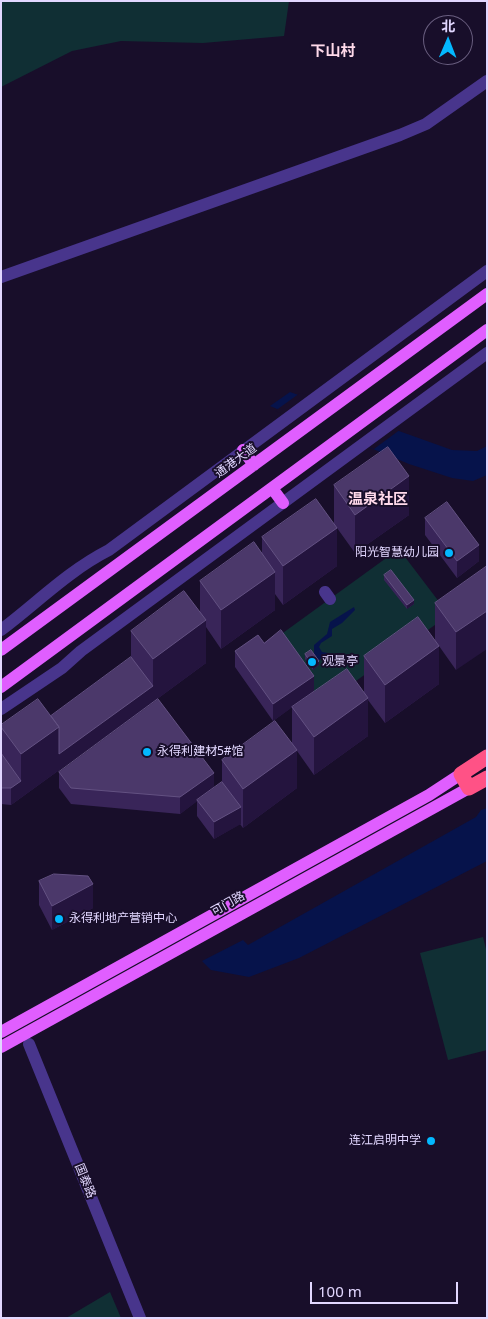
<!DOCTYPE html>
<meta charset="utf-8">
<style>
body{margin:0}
#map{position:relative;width:488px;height:1319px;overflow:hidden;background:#180e2a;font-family:"Noto Sans","Noto Sans SC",sans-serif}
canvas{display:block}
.frame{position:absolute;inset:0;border:2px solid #e2d7ff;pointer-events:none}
.north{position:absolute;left:423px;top:15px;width:50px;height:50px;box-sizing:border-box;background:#180e2a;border:1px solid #695e7f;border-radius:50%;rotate:1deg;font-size:14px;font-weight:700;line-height:20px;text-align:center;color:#e2d7ff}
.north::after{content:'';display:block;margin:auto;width:18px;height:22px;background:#03b8ff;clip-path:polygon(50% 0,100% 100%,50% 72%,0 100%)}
.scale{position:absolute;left:310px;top:1282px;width:148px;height:22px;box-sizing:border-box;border:2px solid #e2d7ff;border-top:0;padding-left:6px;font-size:15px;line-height:18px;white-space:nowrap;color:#e2d7ff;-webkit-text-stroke:4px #180e2a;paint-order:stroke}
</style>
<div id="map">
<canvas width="488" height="1319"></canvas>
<div class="frame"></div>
<div class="north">北</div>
<div class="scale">100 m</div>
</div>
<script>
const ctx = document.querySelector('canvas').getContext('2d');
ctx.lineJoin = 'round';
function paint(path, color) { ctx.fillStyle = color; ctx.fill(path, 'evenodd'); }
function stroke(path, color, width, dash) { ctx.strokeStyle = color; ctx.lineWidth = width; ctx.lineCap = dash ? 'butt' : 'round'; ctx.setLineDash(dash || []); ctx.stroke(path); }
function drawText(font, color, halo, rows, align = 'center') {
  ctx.font = font + ' "Noto Sans","Noto Sans SC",sans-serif'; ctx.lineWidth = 4; ctx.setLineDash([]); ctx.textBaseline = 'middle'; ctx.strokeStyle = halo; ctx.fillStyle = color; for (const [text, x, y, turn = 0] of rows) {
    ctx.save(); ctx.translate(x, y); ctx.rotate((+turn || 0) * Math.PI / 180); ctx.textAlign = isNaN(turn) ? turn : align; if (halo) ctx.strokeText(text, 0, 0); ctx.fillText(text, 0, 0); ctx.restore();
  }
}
paint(new Path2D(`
 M 1,1 L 289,1 L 284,36 L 203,43 L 121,41 L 72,51 L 1,87 Z
 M 397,554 L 405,557 L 443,607 L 442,620 L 322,705 L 258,651 L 389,556 Z
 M 483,937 L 487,953 L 487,1050 L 448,1060 L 420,953 Z
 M 110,1292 L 121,1318 L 66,1318 Z`), '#102f34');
paint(new Path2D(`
 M 290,392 L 452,450 L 477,451 L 487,446 L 487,475 L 473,481 L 452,478 L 409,464 L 270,406 Z
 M 354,607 L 355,610 L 342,623 L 332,629 L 332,636 L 321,643 L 319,647 L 322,652 L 328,653 L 327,658 L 321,658 L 318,662 L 314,656 L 314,645 L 327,634 L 330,622 Z
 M 487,808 L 487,861 L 299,958 L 249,977 L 211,970 L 202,961 L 243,940 L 248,945 L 476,817 L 481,810 Z`), '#06134b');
paint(new Path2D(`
 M 300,393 L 312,397 L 401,429 L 374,449 L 275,411 Z`), '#180e2a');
stroke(new Path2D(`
 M 1,277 L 400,135 L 426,124 L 487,81
 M 325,592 L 330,599
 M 1,630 C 38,602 68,571 109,550 L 487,271
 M 1,709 L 62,668 L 81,651 L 487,353
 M 29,1044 L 140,1318`), '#48358c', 12);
stroke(new Path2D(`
 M 243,450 L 254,465
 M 272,488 L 283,503
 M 1,650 L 487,294
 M 1,687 L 487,330
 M 1,1032 L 429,795 L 461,774
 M 1,1047 L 469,788`), '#e05eff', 12);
stroke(new Path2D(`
 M 487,757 L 461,774 L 469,788 L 487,778`), '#ff5286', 15);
paint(new Path2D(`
 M 334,485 L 409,515 L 355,553 L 337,528 L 337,566 L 283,605 L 275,594 L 275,610 L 221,649 L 206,627 L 206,663 L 153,702 L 11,805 L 1,804 L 1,725 L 51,716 L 131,657 L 131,631 L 200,612 L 200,581 L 262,553 L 262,537 L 334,523 Z
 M 425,518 L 479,561 L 457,578 L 425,535 Z
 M 487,566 L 456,670 L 439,646 L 439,684 L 385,723 L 368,700 L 368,736 L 314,775 L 297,751 L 297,788 L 243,828 L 240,824 L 214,839 L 197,816 L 197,801 L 180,814 L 71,804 L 59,788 L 59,772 L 214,788 L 222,782 L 222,760 L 292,744 L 292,707 L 273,721 L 235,667 L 235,651 L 264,643 L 314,692 L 364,693 L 364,656 L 435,641 L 435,603 Z
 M 384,575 L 414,604 L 407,609 L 384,580 Z
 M 305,654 L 319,665 L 313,670 L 305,659 Z
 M 39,881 L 93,908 L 52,930 L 39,905 Z`), '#392559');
paint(new Path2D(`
 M 409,476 L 409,515 L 355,553 L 355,515 Z
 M 337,528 L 337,566 L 283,605 L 283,566 Z
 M 479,545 L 479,561 L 457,578 L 457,561 Z
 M 275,572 L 275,610 L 221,649 L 221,610 Z
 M 414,600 L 414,604 L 407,609 L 407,605 Z
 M 487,611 L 487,649 L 456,670 L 456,632 Z
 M 206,620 L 206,663 L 153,702 L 11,805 L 11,788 L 21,781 L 21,754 L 59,727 L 153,686 L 153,659 Z
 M 439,646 L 439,684 L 385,723 L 385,685 Z
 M 319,661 L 319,665 L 313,670 L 313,666 Z
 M 314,676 L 314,692 L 273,721 L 273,704 Z
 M 368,698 L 368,736 L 314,775 L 314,737 Z
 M 297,750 L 297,788 L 243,828 L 243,789 Z
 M 214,773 L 214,789 L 180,814 L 180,797 Z
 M 241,807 L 241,824 L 214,839 L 214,822 Z
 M 93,884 L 93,908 L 52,930 L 52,906 Z`), '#24143e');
const building = new Path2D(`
 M 388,447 L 409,476 L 355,515 L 334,485 Z
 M 316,499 L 337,528 L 283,566 L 262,537 Z
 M 447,502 L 479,545 L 457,561 L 425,518 Z
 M 254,542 L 275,572 L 221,610 L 200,581 Z
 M 487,566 L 487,611 L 456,632 L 435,603 Z
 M 391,570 L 414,600 L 407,605 L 384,575 Z
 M 184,591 L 206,620 L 153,659 L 131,631 Z
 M 418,617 L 439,646 L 385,685 L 364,656 Z
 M 281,630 L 314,676 L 273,704 L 235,651 L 258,635 L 264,643 Z
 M 311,650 L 319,661 L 313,666 L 305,654 Z
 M 131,657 L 153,686 L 59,754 L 59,727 L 51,716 Z
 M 347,669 L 368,698 L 314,737 L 292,707 Z
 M 38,699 L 59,727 L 21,754 L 1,727 L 1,725 Z
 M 158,699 L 214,773 L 180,797 L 71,788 L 59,772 Z
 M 275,721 L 297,750 L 243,789 L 222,760 Z
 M 1,753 L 21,781 L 11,788 L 1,788 Z
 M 222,782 L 241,807 L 214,822 L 197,800 Z
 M 54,874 L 88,876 L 93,884 L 52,906 L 39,881 Z`);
paint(building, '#4b386a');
stroke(building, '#635182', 1);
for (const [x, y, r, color] of [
 [449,553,5,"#03b8ff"],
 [312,662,5,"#03b8ff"],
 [147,752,5,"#03b8ff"],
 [59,919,5,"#03b8ff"],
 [431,1141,5,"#03b8ff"]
]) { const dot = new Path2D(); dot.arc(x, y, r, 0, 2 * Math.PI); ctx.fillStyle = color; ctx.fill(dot); stroke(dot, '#180e2a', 2); }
drawText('12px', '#e2d7ff', '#180e2a', [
 ["通港大道",236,461,-36],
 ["可门路",228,904,-29],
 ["国泰路",85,1181,68]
]);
drawText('12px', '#e2d7ff', '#180e2a', [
 ["阳光智慧幼儿园",439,553,"right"],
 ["观景亭",322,662],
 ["永得利建材5#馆",157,752],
 ["永得利地产营销中心",69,919],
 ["连江启明中学",421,1141,"right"]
], 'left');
drawText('bold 15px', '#ffd9ea', '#180e2a', [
 ["下山村",333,52],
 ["温泉社区",378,500]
]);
</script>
